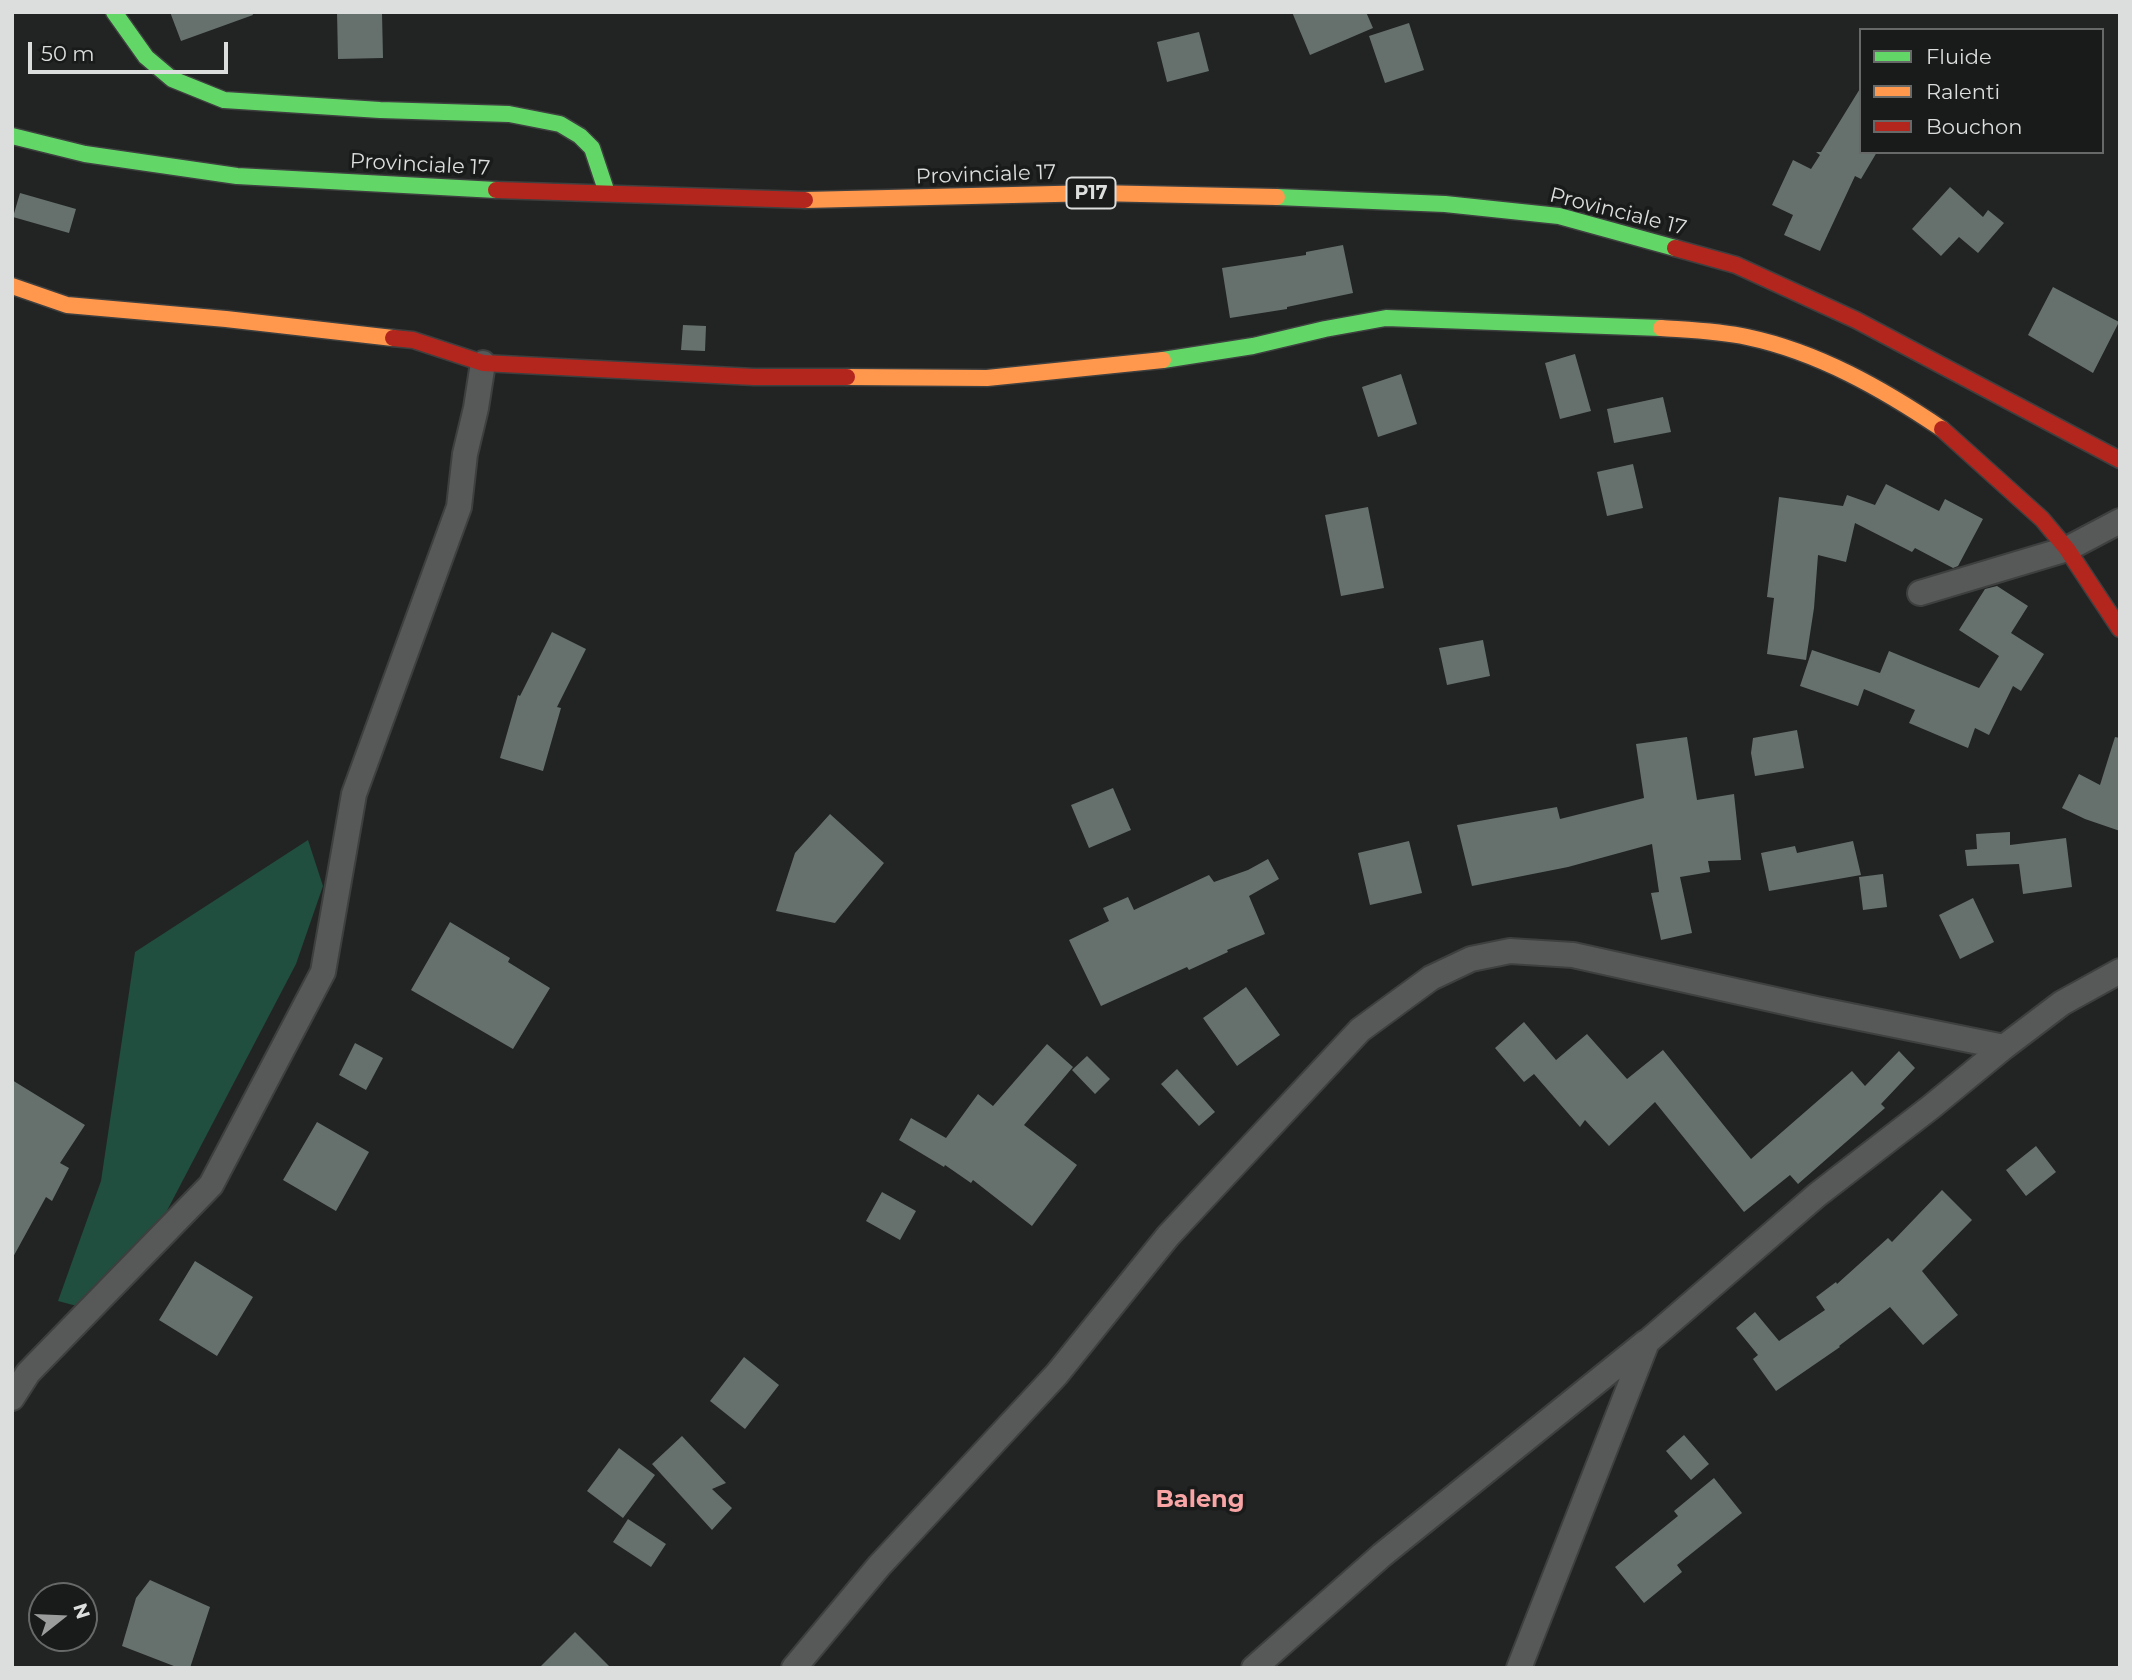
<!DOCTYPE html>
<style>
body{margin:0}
#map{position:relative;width:2132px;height:1680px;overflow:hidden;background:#222423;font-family:Montserrat,sans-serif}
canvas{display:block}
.frame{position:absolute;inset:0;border:14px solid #dcdedd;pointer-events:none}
.legend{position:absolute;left:1859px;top:28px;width:245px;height:126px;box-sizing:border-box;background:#181b1a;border:2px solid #666968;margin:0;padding:9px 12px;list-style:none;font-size:21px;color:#dcdedd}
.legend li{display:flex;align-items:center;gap:14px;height:35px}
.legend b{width:35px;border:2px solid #666968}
.north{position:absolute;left:28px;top:1582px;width:70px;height:70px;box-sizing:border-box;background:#181b1a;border:2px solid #666968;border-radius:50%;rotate:72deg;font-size:19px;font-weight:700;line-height:28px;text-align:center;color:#dcdedd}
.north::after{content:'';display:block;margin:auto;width:24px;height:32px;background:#9b9d9c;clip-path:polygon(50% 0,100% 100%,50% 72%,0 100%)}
.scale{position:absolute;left:28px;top:42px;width:200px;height:32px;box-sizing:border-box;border:4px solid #dcdedd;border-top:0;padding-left:9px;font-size:21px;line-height:24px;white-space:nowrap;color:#dcdedd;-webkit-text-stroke:5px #181b1a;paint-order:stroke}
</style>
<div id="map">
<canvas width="2132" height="1680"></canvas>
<div class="frame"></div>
<ul class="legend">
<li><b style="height:9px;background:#63d668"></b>Fluide</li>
<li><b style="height:9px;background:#ff974d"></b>Ralenti</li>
<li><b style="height:9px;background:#b3261e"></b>Bouchon</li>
</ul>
<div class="north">N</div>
<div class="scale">50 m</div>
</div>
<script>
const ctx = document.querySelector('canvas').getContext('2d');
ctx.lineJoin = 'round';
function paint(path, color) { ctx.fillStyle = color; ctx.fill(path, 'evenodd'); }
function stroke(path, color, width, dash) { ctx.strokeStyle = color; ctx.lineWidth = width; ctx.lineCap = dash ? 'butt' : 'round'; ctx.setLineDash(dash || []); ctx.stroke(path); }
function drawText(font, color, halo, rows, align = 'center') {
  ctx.font = font + ' Montserrat,sans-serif'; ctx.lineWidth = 7; ctx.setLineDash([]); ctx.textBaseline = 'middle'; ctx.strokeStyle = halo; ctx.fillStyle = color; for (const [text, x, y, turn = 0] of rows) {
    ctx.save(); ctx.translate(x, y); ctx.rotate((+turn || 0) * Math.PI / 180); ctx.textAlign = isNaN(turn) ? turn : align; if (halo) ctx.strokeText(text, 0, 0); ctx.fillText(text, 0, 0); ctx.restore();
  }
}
paint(new Path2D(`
 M 308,840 L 323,886 L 296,964 L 149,1245 L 88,1309 L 58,1301 L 101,1181 L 135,952 Z`), '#204e3f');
paint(new Path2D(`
 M 170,12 L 252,12 L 253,15 L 181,41 Z
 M 337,12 L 382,13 L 383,58 L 338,59 Z
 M 1292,12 L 1366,12 L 1373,28 L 1310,55 Z
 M 1409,23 L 1424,70 L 1385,83 L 1369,36 Z
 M 1199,32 L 1209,71 L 1167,82 L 1157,42 Z
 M 1861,87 L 1861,152 L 1877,152 L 1861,179 L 1855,176 L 1820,251 L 1784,235 L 1793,215 L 1772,205 L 1793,160 L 1811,169 L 1820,155 L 1816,152 L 1821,152 Z
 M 1950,187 L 1983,217 L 1988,210 L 2004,223 L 1978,253 L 1959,237 L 1941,256 L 1912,229 Z
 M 20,193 L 76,209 L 69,233 L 13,217 Z
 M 1343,245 L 1353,293 L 1287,307 L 1287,309 L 1230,318 L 1222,268 L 1306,255 L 1306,252 Z
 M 2053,287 L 2119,322 L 2093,373 L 2028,335 Z
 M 683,325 L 706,326 L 705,351 L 681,350 Z
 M 1575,354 L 1591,411 L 1560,419 L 1545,363 Z
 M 1401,374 L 1417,424 L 1378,437 L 1362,387 Z
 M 1663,397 L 1671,432 L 1614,443 L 1607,409 Z
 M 1633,464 L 1643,508 L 1607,516 L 1597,472 Z
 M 1886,484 L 1939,511 L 1945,499 L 1983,519 L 1958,566 L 1953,568 L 1915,548 L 1912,552 L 1855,523 L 1846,562 L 1818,555 L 1814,608 L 1806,660 L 1767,654 L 1774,598 L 1767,597 L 1779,497 L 1843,506 L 1847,495 L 1875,505 Z
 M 1368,507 L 1384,588 L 1341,596 L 1325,515 Z
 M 1997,586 L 2028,606 L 2011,633 L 2044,654 L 2021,691 L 2013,686 L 1989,735 L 1975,728 L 1968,748 L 1909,723 L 1915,710 L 1864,689 L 1858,706 L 1800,686 L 1812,650 L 1880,673 L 1889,651 L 1979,688 L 1999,656 L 1959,630 L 1985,589 Z
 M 552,632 L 586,649 L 557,707 L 561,708 L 543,771 L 500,758 L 518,695 L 520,696 Z
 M 1483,640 L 1490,676 L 1447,685 L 1439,648 Z
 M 1797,730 L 1804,768 L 1755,776 L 1751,753 L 1753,738 Z
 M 1687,737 L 1697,800 L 1734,794 L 1741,860 L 1708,861 L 1710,872 L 1680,877 L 1692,933 L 1661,940 L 1651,893 L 1659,892 L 1652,844 L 1568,867 L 1472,886 L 1457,825 L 1557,807 L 1560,819 L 1644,798 L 1636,744 Z
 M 2115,737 L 2120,738 L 2120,831 L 2085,819 L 2062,808 L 2079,774 L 2100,785 Z
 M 1113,788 L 1131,830 L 1089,848 L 1071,805 Z
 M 830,814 L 884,863 L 835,923 L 776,911 L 795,853 Z
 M 2010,832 L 2010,845 L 2066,838 L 2072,887 L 2023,894 L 2019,864 L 1967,866 L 1965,850 L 1977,849 L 1976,834 Z
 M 1409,841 L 1422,893 L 1370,905 L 1358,853 Z
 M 1853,841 L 1861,875 L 1769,891 L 1761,853 L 1795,846 L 1797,853 Z
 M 1268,859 L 1279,879 L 1249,896 L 1265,934 L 1227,950 L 1228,952 L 1189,970 L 1187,967 L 1101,1006 L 1069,940 L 1109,921 L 1103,908 L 1128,897 L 1134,910 L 1209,875 L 1214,882 L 1248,870 Z
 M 1883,874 L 1887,907 L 1863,910 L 1859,877 Z
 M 1973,898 L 1994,942 L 1960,959 L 1939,915 Z
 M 450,922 L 510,958 L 508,962 L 550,988 L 513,1049 L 411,990 Z
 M 1246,987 L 1280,1035 L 1237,1066 L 1203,1018 Z
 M 1524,1022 L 1556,1060 L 1587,1034 L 1627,1079 L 1663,1050 L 1751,1159 L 1852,1071 L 1865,1086 L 1899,1051 L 1915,1068 L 1881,1104 L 1885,1108 L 1798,1184 L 1790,1175 L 1744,1212 L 1655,1102 L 1609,1146 L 1585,1120 L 1580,1127 L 1534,1074 L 1524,1082 L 1495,1048 Z
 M 355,1043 L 383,1058 L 366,1090 L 339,1075 Z
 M 1047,1044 L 1073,1067 L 1024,1125 L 1077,1165 L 1032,1226 L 973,1180 L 971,1183 L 945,1165 L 944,1167 L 899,1140 L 911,1118 L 946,1138 L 978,1094 L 993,1106 Z
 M 1087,1056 L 1110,1079 L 1095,1094 L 1072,1070 Z
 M 1177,1069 L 1215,1112 L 1199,1126 L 1161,1084 Z
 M 12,1080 L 85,1125 L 60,1163 L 69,1168 L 52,1201 L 46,1197 L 12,1259 Z
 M 317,1122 L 369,1152 L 336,1211 L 283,1180 Z
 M 2036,1146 L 2056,1172 L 2026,1196 L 2006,1170 Z
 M 1942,1190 L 1972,1220 L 1922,1271 L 1958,1315 L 1923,1345 L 1890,1307 L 1839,1346 L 1840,1347 L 1776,1391 L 1753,1359 L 1758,1355 L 1736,1328 L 1755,1312 L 1779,1341 L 1825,1310 L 1816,1297 L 1836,1282 L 1837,1284 L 1888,1238 L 1892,1242 Z
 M 882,1192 L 916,1211 L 900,1240 L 866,1221 Z
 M 195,1261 L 253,1297 L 217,1356 L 159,1320 Z
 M 744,1357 L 779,1385 L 745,1429 L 710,1401 Z
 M 1684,1435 L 1709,1464 L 1691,1480 L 1666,1451 Z
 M 682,1436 L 726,1483 L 712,1489 L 732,1508 L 712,1530 L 652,1464 Z
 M 619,1448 L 655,1475 L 623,1518 L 587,1491 Z
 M 1714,1478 L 1742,1513 L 1677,1565 L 1682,1572 L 1644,1603 L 1615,1567 L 1678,1516 L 1674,1511 Z
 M 628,1519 L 666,1544 L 651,1567 L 613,1542 Z
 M 150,1580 L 210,1607 L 190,1668 L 179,1668 L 122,1646 L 136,1598 Z
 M 575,1632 L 611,1668 L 539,1668 Z`), '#66716d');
const street = new Path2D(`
 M 1920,593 L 2067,549 L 2120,521
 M 12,1398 L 28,1373 L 211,1185 L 323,972 L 354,794 L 459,507 L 465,454 L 476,408 L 483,363
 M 794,1668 L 879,1566 L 1057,1374 L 1168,1236 L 1360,1030 L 1431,978 L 1471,959 L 1510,951 L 1573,955 L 1816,1009 L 2004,1047
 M 1254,1668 L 1382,1555 L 1646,1342
 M 1519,1668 L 1647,1342 L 1817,1195 L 1931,1107 L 2004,1047 L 2062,1003 L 2120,971`);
const fast = new Path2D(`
 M 114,12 L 146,57 L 172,79 L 224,100 L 380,110 L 509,114 L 560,124 L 580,136 L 592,148 L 607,193
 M 12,136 L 85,154 L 237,176 L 496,190
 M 1277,197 L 1445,204 L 1559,216 L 1675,248
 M 1163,360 L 1253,346 L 1325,329 L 1386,318 L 1661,328`);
const slow = new Path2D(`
 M 805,200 L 1096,193 L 1277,197
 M 12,286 L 67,305 L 226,319 L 393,338
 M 1661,328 C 1689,330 1720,331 1747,337 C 1818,352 1883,389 1942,429
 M 847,377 L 987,378 L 1163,360`);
const jam = new Path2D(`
 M 496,190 L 805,200
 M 1675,248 L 1736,265 L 1856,320 L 2120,460
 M 393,338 L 413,340 L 483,363 L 754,377 L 847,377
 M 1942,429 L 2042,519 L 2067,549 L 2120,629`);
stroke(street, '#3e3f3f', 28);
stroke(fast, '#3e3f3f', 19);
stroke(slow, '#3e3f3f', 19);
stroke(jam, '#3e3f3f', 19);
stroke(street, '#575958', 24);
stroke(fast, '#63d668', 16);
stroke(slow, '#ff974d', 16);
stroke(jam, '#b3261e', 16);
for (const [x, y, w] of [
 [1091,193,49]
]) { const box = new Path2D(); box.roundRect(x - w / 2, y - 15.5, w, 31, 5); ctx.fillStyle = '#181b1a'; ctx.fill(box); stroke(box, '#dcdedd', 2); }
drawText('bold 19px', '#dcdedd', null, [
 ["P17",1091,193]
]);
drawText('21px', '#dcdedd', '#181b1a', [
 ["Provinciale 17",420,165,3],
 ["Provinciale 17",986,175,-2],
 ["Provinciale 17",1618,212,14]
]);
drawText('bold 24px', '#f9a5a6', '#181b1a', [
 ["Baleng",1200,1500]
]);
</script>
